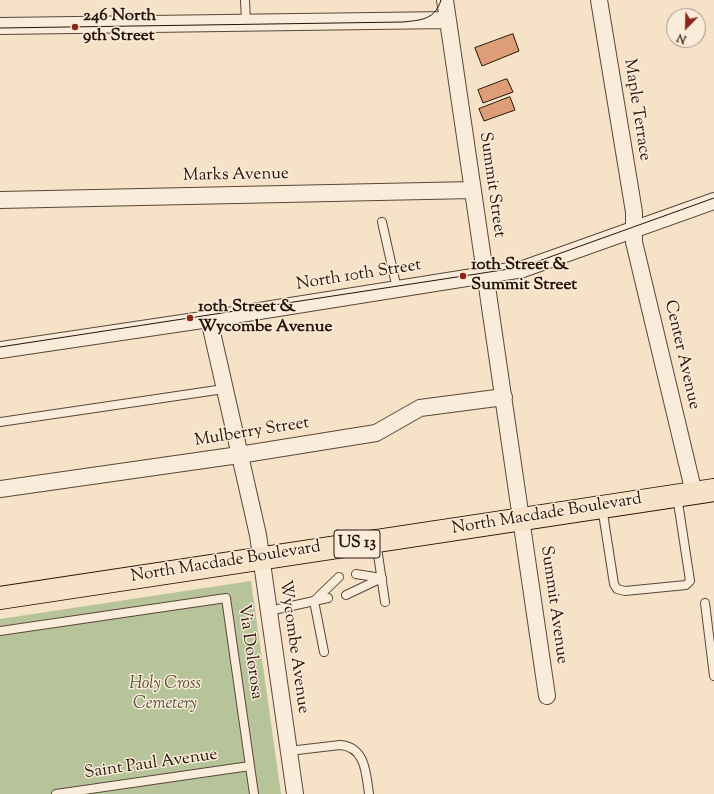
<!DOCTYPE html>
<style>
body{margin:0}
#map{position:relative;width:714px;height:794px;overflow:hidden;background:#f6e2c6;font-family:"Sorts Mill Goudy",serif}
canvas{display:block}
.north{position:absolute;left:666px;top:8px;width:40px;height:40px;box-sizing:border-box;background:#f9ecda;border:1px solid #a59586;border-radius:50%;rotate:203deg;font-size:11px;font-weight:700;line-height:16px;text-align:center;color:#261307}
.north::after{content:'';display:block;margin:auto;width:14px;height:18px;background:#8f2418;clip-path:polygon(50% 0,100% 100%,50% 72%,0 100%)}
</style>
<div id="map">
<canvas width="714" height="794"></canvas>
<div class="north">N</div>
</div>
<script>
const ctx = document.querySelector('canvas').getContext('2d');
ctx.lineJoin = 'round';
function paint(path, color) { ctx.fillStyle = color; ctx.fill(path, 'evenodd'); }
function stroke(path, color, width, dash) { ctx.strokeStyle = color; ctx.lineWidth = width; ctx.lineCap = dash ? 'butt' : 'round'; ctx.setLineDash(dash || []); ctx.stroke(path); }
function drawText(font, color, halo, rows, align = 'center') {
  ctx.font = font + ' "Sorts Mill Goudy",serif'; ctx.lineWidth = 3; ctx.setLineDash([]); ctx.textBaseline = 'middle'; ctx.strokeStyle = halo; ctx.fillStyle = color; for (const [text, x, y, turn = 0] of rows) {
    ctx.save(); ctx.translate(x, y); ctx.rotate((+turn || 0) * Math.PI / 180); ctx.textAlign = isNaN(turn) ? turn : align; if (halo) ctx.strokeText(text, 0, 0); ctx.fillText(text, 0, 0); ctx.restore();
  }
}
paint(new Path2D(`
 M 251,581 L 281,794 L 0,794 L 0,619 Z`), '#b7c499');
const building = new Path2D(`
 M 513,34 L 519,51 L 482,66 L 475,48 Z
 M 507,79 L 513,92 L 483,103 L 478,90 Z
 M 510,97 L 515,110 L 484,121 L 479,109 Z`);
paint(building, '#dd9d76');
stroke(building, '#261307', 1);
const service = new Path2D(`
 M 245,0 L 246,22
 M 382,222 L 397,289
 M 0,422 L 224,389
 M 602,507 L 614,584 L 617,589 L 625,591 L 686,585 L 690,581 L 689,574 L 677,496
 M 376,541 L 385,602
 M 356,574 L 381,578
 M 346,595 L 382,578
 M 705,603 L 714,676
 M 269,611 L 314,601 L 339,577
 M 0,631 L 226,598 L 254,794
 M 324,652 L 314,601 L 328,598
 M 289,751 L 340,745 C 366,747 366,774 369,794
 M 56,794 L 250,766`);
const minor = new Path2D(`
 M 445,0 L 547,696
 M 599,0 L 634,212 L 634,242 L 694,493
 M 0,26 L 448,20
 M 0,200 L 473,190
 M 209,319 L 258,535 L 295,794
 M 0,350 L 209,319 L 523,269 L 714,201
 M 0,489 L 239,455 L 376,433 L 420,408 L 504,397`);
const primary = new Path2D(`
 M 0,598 L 714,490`);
stroke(service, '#5a4737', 10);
stroke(minor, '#5a4737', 18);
stroke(primary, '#261307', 24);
stroke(service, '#f9ecda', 8);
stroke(minor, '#f9ecda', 16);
stroke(primary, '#f6e2c6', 22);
stroke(new Path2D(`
 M 0,28 L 403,22 C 421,20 435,20 441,0
 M 0,347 L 522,267 L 714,198`), '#261307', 1);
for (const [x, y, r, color] of [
 [75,27,4,"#8f2418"],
 [463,276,4,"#8f2418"],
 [190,318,4,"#8f2418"]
]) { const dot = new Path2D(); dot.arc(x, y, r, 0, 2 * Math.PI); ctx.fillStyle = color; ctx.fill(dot); stroke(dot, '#f9ecda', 1.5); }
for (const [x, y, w] of [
 [357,544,46]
]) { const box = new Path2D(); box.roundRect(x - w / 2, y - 14, w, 28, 3); ctx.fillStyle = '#f9ecda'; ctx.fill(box); stroke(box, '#261307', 1); }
drawText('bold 16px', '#261307', null, [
 ["US 13",357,544]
]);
drawText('bold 17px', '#261307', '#f9ecda', [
 ["246 North",83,17],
 ["9th Street",83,37],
 ["10th Street &",471,266],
 ["Summit Street",471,286],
 ["10th Street &",198,308],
 ["Wycombe Avenue",198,328]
], 'left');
drawText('17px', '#261307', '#f9ecda', [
 ["Maple Terrace",636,110,81],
 ["Marks Avenue",236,176,-1],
 ["Summit Street",491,185,82],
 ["North 10th Street",359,276,-9],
 ["Center Avenue",681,355,77],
 ["Mulberry Street",252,433,-9],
 ["North Macdade Boulevard",547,515,-9],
 ["North Macdade Boulevard",226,563,-9],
 ["Summit Avenue",553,605,82],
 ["Wycombe Avenue",293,647,82],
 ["Via Dolorosa",249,652,82],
 ["Saint Paul Avenue",151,765,-8]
]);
drawText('italic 17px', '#59513a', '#f9ecda', [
 ["Holy Cross",165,685],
 ["Cemetery",165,705]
]);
</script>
